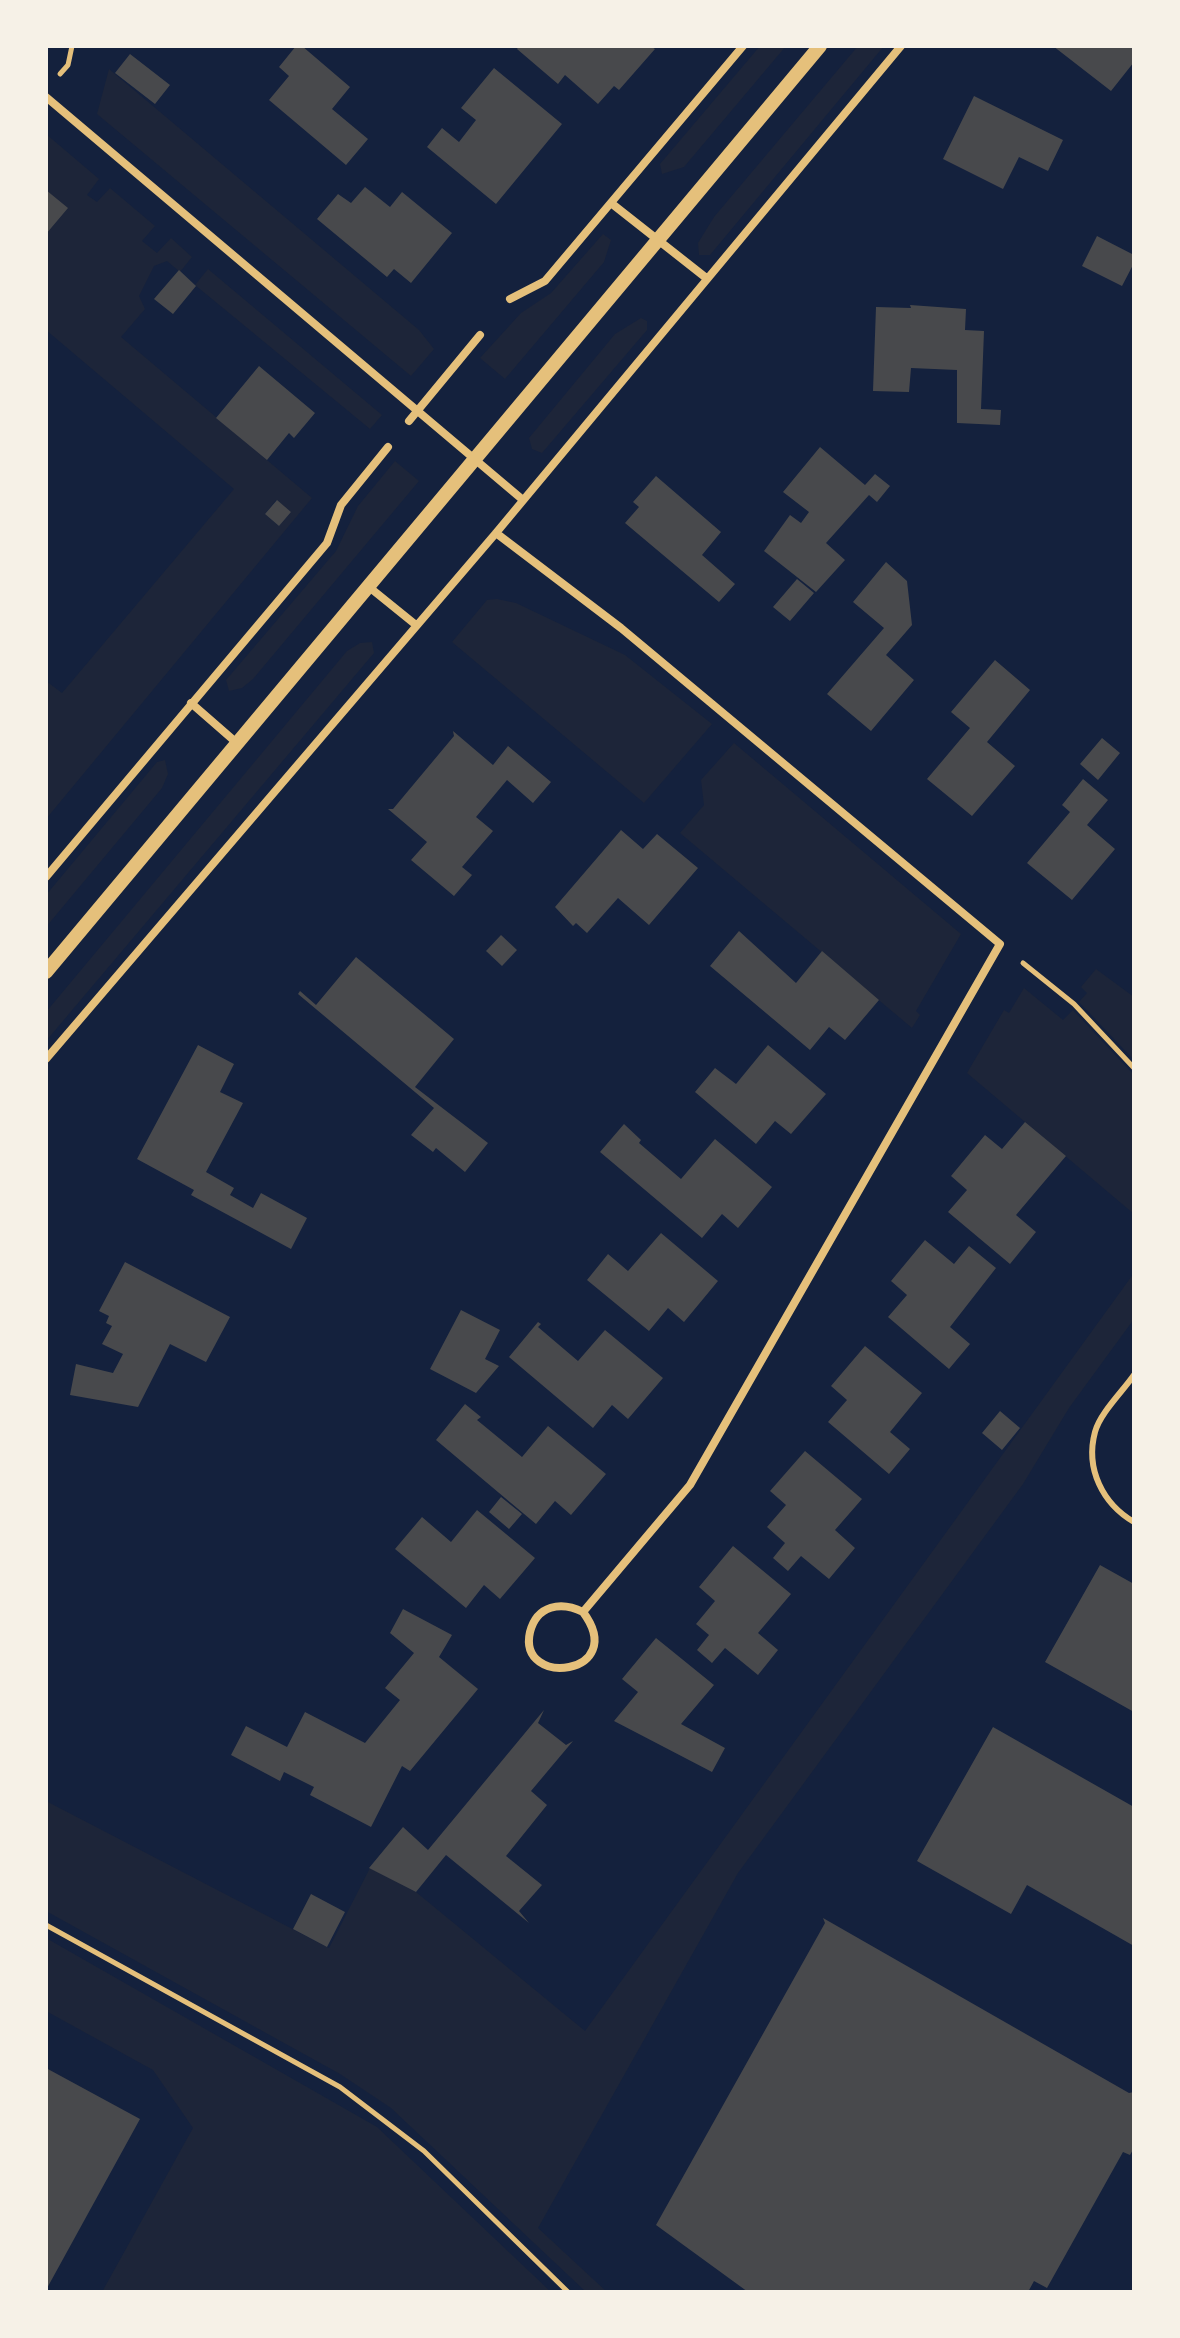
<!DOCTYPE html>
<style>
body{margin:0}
#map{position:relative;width:1180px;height:2338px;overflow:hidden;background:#14213d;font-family:Raleway,sans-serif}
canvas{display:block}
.frame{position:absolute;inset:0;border:48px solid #f6f1e7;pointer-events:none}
</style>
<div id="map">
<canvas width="1180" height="2338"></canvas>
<div class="frame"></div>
</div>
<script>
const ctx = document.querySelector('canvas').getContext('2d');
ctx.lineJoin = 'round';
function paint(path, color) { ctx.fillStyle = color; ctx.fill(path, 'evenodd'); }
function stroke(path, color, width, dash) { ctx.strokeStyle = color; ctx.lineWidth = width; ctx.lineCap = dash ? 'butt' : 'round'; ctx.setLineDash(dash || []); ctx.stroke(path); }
paint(new Path2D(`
 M 760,46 L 786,46 L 684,167 L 662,174 L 660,164 Z
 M 858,46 L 884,46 L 710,255 L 699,255 L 698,243 L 714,217 Z
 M 109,69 L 419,330 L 434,349 L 411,376 L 97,114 Z
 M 46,134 L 99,179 L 87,195 L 97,202 L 110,188 L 155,226 L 142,241 L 157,253 L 171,238 L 192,257 L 180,272 L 167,261 L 154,266 L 139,296 L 145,309 L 121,337 L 312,498 L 46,819 L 46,681 L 62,693 L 234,489 L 46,330 ZM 276,500 L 291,512 L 279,526 L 265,514 Z
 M 603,234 L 611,240 L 604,262 L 505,379 L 480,358 L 521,313 L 551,293 Z
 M 208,269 L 382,415 L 370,429 L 195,285 Z
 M 641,318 L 647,321 L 647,330 L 542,453 L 532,449 L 529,438 L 615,334 Z
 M 395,461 L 419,481 L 253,679 L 242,688 L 229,691 L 226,680 L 336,551 L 358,506 Z
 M 497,599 L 516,603 L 625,655 L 712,724 L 644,803 L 452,642 L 487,600 Z
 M 372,642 L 374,653 L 46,1041 L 46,1012 L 347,651 L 360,643 Z
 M 734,743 L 961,934 L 916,1011 L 920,1015 L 912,1028 L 680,833 L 704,805 L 701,780 Z
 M 165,760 L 168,774 L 162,788 L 46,927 L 46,895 L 157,762 Z
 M 1096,969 L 1134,997 L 1134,1060 L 1079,1002 L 1087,993 L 1081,987 Z
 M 1024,988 L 1063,1020 L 1073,1010 L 1134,1075 L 1134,1214 L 967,1073 L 1004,1010 L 1009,1013 Z
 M 1134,1273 L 1134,1319 L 1069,1408 L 1023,1484 L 738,1873 L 538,2228 L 607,2292 L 586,2292 L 391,2108 L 340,2074 L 46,1911 L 46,1801 L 329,1948 L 370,1868 L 416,1892 L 585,2031 Z
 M 46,1938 L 377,2127 L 551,2292 L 102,2292 L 193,2128 L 153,2070 L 46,2011 Z`), '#1d2539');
paint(new Path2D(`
 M 296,46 L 302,46 L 350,87 L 332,109 L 368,139 L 346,165 L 269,100 L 289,76 L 279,67 Z
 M 519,46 L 650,46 L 655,49 L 619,90 L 614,86 L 598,104 L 565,75 L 558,84 L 517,49 Z
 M 1053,46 L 1134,46 L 1134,62 L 1111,91 Z
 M 130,54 L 170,85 L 155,104 L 115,73 Z
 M 494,68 L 562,124 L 496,204 L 427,147 L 442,128 L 459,142 L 476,120 L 461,108 Z
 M 974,96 L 1063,140 L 1048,171 L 1019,157 L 1003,189 L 943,159 Z
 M 365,187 L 390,207 L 402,192 L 452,233 L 411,283 L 394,269 L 387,277 L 317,219 L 338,194 L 351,203 Z
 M 46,190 L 68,208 L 46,234 Z
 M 1097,236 L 1134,255 L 1134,263 L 1122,286 L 1082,266 Z
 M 179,270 L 196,286 L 173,314 L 154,299 Z
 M 910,305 L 966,309 L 965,330 L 984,331 L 981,409 L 1001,410 L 1000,425 L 957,423 L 957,370 L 911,368 L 909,392 L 873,391 L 876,307 L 911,308 Z
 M 259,366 L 315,413 L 294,438 L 289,433 L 267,460 L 216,418 Z
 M 820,447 L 865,485 L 875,474 L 890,486 L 877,502 L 869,495 L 826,543 L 845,560 L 816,592 L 764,551 L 790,515 L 801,523 L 809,512 L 783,492 Z
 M 656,476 L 721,532 L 702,555 L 735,584 L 719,602 L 625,523 L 639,507 L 633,502 Z
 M 277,500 L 291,512 L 279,526 L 265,514 Z
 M 886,562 L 907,581 L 912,625 L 886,655 L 914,680 L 871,731 L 827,694 L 884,628 L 853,602 Z
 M 797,579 L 814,593 L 790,621 L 773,607 Z
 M 995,660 L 1030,690 L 987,742 L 1015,766 L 972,816 L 927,779 L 970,728 L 951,712 Z
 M 453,731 L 493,765 L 508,746 L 551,782 L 533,803 L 507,780 L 476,817 L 493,831 L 462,867 L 472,875 L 454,896 L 411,860 L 427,842 L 388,809 L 393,809 L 454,736 Z
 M 1102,738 L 1120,753 L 1098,780 L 1080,764 Z
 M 1083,779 L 1108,800 L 1087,825 L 1115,849 L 1072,900 L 1027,863 L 1070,812 L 1062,805 Z
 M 621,830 L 643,849 L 657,834 L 698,868 L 649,925 L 618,898 L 587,933 L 576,923 L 573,926 L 555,907 Z
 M 739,931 L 796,983 L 822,951 L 879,1000 L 845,1040 L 829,1027 L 810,1050 L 710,966 Z
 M 501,935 L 517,950 L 502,966 L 486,951 Z
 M 356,957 L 454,1039 L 415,1087 L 488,1143 L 465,1172 L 436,1148 L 433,1152 L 411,1135 L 434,1108 L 298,994 L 300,991 L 316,1005 Z
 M 198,1045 L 234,1064 L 220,1092 L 243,1103 L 206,1172 L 234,1188 L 230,1195 L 253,1208 L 261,1193 L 307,1218 L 291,1249 L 191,1195 L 194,1190 L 137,1159 Z
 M 768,1045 L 826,1094 L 791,1134 L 775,1121 L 756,1144 L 695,1092 L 715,1068 L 736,1084 Z
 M 1025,1122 L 1066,1156 L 1016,1215 L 1036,1232 L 1010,1264 L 948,1212 L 967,1190 L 951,1176 L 985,1135 L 1002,1149 Z
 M 624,1124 L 641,1140 L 639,1143 L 681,1179 L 715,1139 L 772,1187 L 738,1228 L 722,1214 L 702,1238 L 600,1152 Z
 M 661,1233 L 718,1281 L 684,1322 L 668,1308 L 649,1331 L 587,1280 L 608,1254 L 628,1271 Z
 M 925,1240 L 954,1264 L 969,1246 L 996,1268 L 950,1327 L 970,1344 L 949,1369 L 888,1317 L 907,1295 L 891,1281 Z
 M 125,1262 L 230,1317 L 206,1362 L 170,1344 L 138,1407 L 70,1395 L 76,1364 L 113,1373 L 123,1354 L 102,1344 L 112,1326 L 106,1323 L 109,1316 L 99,1311 Z
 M 461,1310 L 500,1330 L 485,1359 L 499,1366 L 476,1393 L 430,1369 Z
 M 538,1322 L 541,1324 L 538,1327 L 578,1361 L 605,1330 L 663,1378 L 628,1419 L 612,1405 L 593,1428 L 509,1357 Z
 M 865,1346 L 922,1393 L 890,1432 L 910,1449 L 889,1474 L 828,1422 L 847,1400 L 831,1386 Z
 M 465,1404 L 481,1417 L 477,1420 L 522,1457 L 548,1426 L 606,1474 L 571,1515 L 555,1501 L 536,1524 L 436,1440 Z
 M 1000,1411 L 1020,1428 L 1002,1450 L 982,1433 Z
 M 805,1451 L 862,1499 L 835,1530 L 855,1548 L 829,1579 L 801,1556 L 788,1571 L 773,1558 L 785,1543 L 767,1527 L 786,1505 L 770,1491 Z
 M 501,1497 L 522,1514 L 509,1529 L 489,1512 Z
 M 477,1510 L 535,1558 L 500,1599 L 484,1585 L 466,1608 L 395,1549 L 422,1517 L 451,1542 Z
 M 733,1546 L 791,1594 L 758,1633 L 778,1650 L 758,1675 L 725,1648 L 712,1663 L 697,1650 L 709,1635 L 696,1624 L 715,1601 L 699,1587 Z
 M 1100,1565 L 1134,1584 L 1134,1712 L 1045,1662 Z
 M 403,1609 L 452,1635 L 439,1657 L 478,1689 L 410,1771 L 402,1766 L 371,1827 L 310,1795 L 314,1787 L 284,1772 L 280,1781 L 231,1755 L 246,1726 L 287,1747 L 305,1712 L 365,1743 L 400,1700 L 385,1688 L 414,1653 L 390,1633 Z
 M 656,1638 L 714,1685 L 681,1724 L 725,1748 L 712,1772 L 614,1721 L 638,1692 L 622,1679 Z
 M 544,1710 L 538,1723 L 566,1745 L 573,1741 L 531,1791 L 547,1805 L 506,1856 L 542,1885 L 519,1911 L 529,1923 L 446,1855 L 416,1892 L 369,1868 L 403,1827 L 428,1850 Z
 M 993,1727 L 1134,1807 L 1134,1946 L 1027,1885 L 1011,1914 L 917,1861 Z
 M 311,1894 L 345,1912 L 327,1947 L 293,1929 Z
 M 823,1918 L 1129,2093 L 1134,2092 L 1134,2148 L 1130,2155 L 1123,2152 L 1047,2288 L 1034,2281 L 1028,2292 L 748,2292 L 656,2225 L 825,1923 Z
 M 46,2068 L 140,2119 L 46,2290 Z`), '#48494c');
stroke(new Path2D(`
 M 60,74 L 68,65 L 72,46
 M 1023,963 L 1074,1004 L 1134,1068
 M 46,1925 L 340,2087 L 424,2151 L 568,2292`), '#e5c07b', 5);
stroke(new Path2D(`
 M 1134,1375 C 1123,1391 1100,1413 1095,1432 C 1085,1469 1103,1504 1134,1522`), '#e5c07b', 6);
stroke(new Path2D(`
 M 46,97 L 523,500
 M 611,203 L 705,277
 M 510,299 L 545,281 L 743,46
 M 409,421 L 480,335
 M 496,533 L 621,628 L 1000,944 L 690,1485 L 583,1612 C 630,1675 517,1689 530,1632 C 537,1605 561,1601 583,1612
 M 369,587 L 416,625
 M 191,703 L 238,744
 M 46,877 L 327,543 L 341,505 L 388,447
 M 46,1059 L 496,533 L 901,46`), '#e5c07b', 8);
stroke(new Path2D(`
 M 46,972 L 820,46`), '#e5c07b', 14);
</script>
